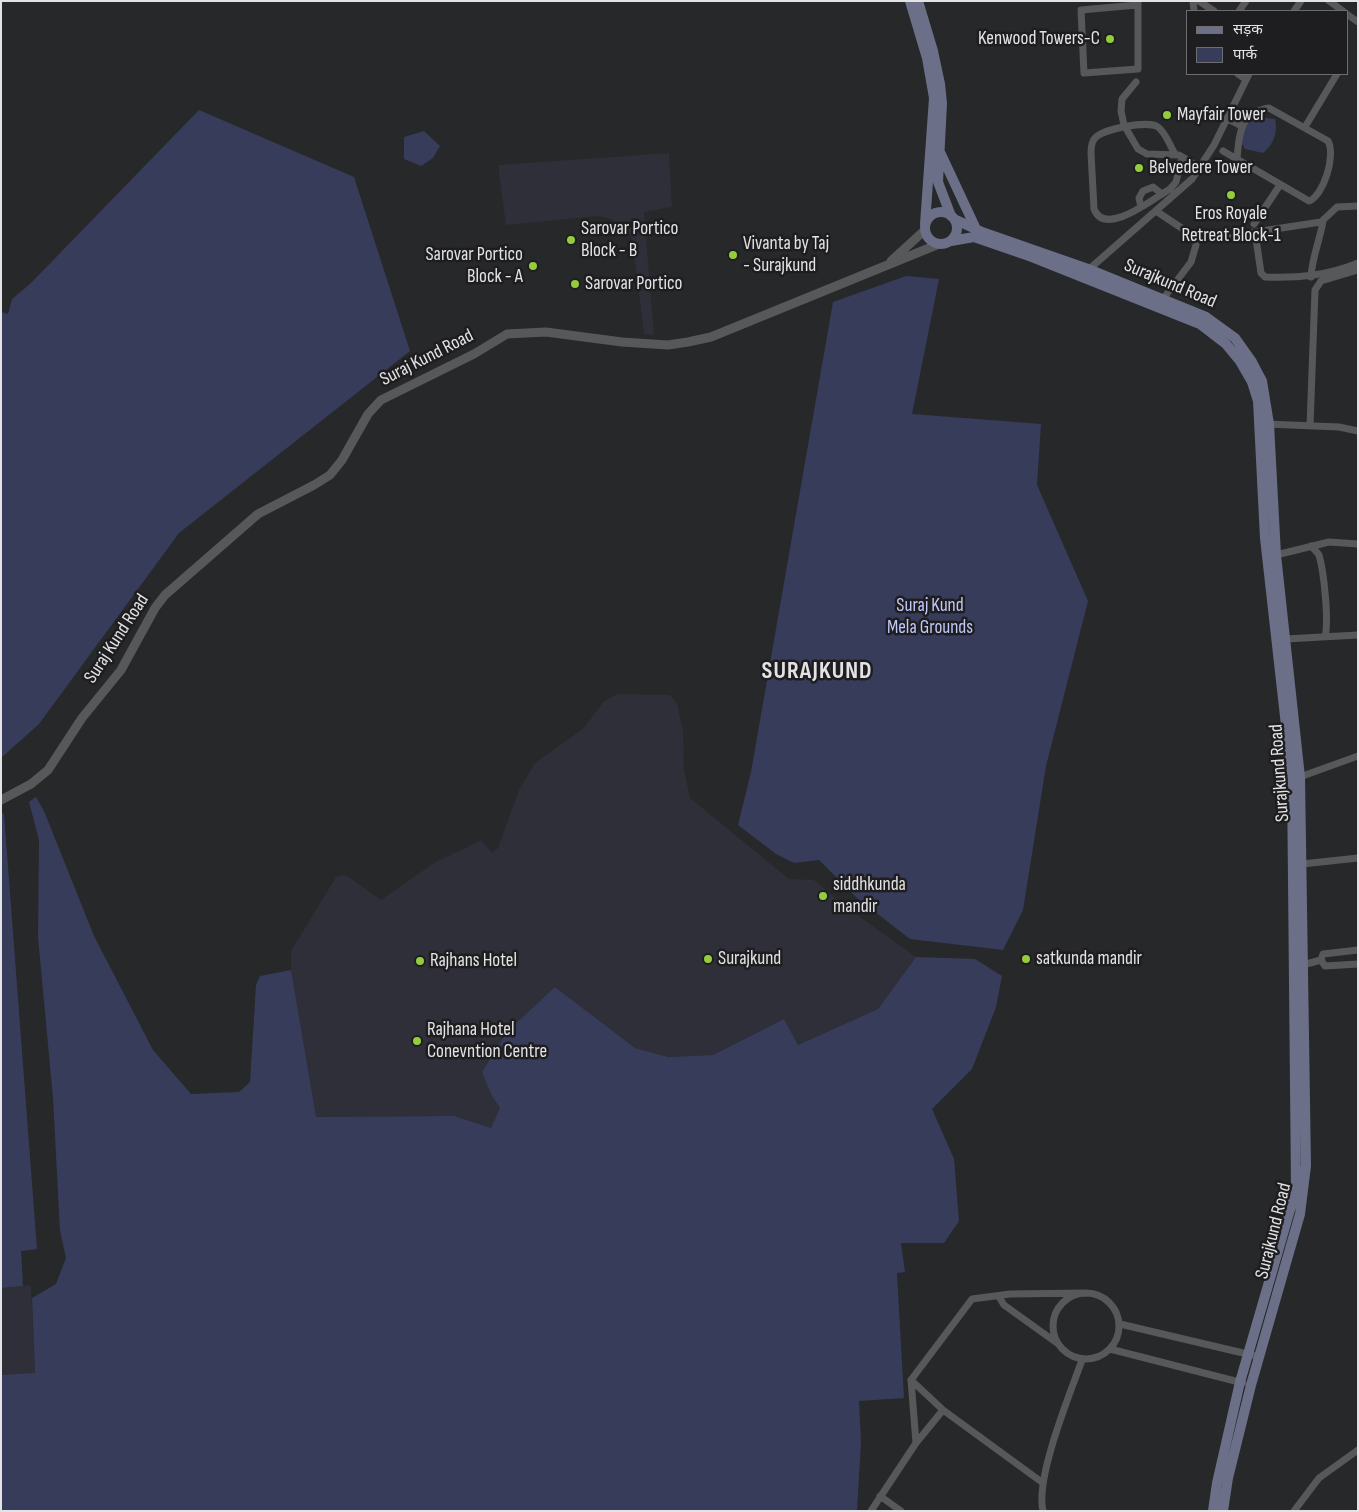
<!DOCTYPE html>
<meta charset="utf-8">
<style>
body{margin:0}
#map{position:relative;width:1359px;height:1512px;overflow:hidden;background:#27282a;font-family:"Sofia Sans Condensed","Noto Sans Devanagari",sans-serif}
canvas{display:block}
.frame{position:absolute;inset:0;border:2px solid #e3e3e5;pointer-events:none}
.legend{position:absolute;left:1186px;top:10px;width:162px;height:65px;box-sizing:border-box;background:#1e1e20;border:1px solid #6d6d6f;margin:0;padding:6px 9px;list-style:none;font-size:15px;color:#e3e3e5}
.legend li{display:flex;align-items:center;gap:10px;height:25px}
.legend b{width:25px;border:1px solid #6d6d6f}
</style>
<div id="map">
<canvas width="1359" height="1512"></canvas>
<div class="frame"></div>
<ul class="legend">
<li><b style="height:6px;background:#6c6f88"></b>सड़क</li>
<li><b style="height:14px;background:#383c5b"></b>पार्क</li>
</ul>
</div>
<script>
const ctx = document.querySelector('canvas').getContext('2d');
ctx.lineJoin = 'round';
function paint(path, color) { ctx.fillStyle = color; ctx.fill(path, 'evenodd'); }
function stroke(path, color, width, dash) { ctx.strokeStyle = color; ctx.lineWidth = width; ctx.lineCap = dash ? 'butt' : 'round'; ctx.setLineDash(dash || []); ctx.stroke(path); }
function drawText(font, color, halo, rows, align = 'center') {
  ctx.font = font + ' "Sofia Sans Condensed",sans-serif'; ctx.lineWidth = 5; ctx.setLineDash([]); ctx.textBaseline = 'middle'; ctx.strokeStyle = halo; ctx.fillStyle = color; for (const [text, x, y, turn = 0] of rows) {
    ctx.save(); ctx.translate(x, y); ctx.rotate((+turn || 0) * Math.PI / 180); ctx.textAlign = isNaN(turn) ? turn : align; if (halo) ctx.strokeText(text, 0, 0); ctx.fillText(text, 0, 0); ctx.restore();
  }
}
paint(new Path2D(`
 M 669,153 L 672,207 L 644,212 L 654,335 L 644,334 L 633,246 L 631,236 L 623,226 L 611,219 L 598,216 L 506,225 L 498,165 Z
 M 619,694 L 670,695 L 677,703 L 683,732 L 684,770 L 690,798 L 789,879 L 814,880 L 841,903 L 916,957 L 878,1009 L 798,1045 L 784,1019 L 713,1055 L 668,1057 L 635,1048 L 555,987 L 492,1096 L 500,1108 L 491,1129 L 454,1116 L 315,1117 L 291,970 L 291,951 L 336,877 L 346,875 L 381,900 L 434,863 L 467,847 L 481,840 L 492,853 L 498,848 L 519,790 L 535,763 L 584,728 L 604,701 Z
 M 31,1285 L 35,1374 L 1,1375 L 1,1288 Z`), '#2e2f38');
paint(new Path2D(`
 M 199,110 L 354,177 L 410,351 L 179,533 L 39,724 L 1,758 L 1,312 L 8,314 L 12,299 L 30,284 Z
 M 1256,117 L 1275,119 C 1278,132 1274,144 1263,153 L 1245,149 C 1238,137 1242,130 1250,119 Z
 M 424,131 L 440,146 L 433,158 L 421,166 L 404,159 L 404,137 Z
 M 906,276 L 939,279 L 912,414 L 1041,424 L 1037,485 L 1088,601 L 1046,766 L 1023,910 L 1003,950 L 910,939 L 857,898 L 819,860 L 794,863 L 776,854 L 738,825 L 751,772 L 833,302 Z
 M 36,797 L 44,811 L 94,936 L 153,1050 L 191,1094 L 239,1092 L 250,1082 L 256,985 L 260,976 L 291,970 L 316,1117 L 454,1116 L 491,1128 L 500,1108 L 492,1096 L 482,1072 L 507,1032 L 555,987 L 635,1048 L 668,1057 L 713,1055 L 784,1019 L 798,1045 L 878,1009 L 916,957 L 975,959 L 1002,976 L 996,1007 L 972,1069 L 932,1109 L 954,1159 L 959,1221 L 944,1243 L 901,1243 L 905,1272 L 897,1273 L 904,1398 L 859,1401 L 861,1442 L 857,1511 L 1,1511 L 1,1375 L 35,1373 L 32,1298 L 56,1284 L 66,1258 L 60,1231 L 53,1098 L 38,937 L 39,840 L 29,802 Z
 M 1,813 L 4,814 L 37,1249 L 21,1251 L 23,1286 L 1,1288 Z`), '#383c5b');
stroke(new Path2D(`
 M 1193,1 L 1194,11
 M 1199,1 L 1214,11
 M 1329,1 L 1343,11
 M 1137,5 L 1081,10 L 1084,73 L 1138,69 L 1138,1
 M 1239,11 L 1246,1
 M 1294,11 L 1301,1
 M 1348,15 L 1358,22
 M 1238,74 L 1245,79
 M 1136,82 L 1122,99 L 1121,111 L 1124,125 L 1138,149 L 1147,154 L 1179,155 L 1201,168
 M 1228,119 L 1242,126
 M 1305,127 L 1337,74
 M 1223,151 L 1309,201 C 1324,195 1336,155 1328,141 L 1269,108 C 1239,113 1239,135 1237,159
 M 1175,154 C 1170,146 1166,133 1158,127 C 1148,120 1103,129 1095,138 C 1091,142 1091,148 1091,153 L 1094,209 C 1105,238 1154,198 1170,189 L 1176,182 L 1182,157
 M 1141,207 L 1139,198 L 1143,191 L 1153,187 L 1162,194
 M 1156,211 L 1189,233 L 1208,236 L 1255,232 L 1321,222 L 1337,207 L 1358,206
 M 1254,224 L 1280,185
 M 1255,232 L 1261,273 L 1265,277 C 1299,278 1326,276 1358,263
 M 1087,271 L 1192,179 L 1214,145 L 1249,74
 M 1311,277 C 1312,257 1320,240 1323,221
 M 1163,299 L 1191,262 L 1196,245
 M 1266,424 L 1339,427 L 1358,431
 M 1310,426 L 1315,290 L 1321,281 L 1358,270
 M 1311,546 C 1314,549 1317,552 1319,555 C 1324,572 1329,621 1325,637
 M 1276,555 L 1329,542 L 1358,544
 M 1286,639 L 1358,635
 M 1297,778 L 1358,756
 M 1302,864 L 1358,858
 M 1321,960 L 1325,966 L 1358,964
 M 1299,966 L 1321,960 L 1323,954 L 1358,950
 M1053 1326a33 33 0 1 1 66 0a33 33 0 1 1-66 0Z
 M 999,1297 L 1004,1305 L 1057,1343
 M 1120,1324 L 1260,1357
 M 1110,1349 L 1243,1383
 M 911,1380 L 916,1443
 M 1043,1483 L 943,1410 L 911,1380 L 972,1299 L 1010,1294 L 1086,1293
 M 880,1496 L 901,1511
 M 871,1511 L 916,1443 L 943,1410
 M 1043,1511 C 1035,1478 1070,1394 1082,1360
 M 1294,1511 L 1319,1478 L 1358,1450`), '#57585a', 7);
stroke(new Path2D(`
 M 891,261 L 925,230
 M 1,800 L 31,784 L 48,770 L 82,718 L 121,670 L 155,608 L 165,595 L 258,514 L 314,485 L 330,475 L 342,460 L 368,414 L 381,400 L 474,354 L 507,334 L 546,332 L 622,342 L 668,345 L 688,342 L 711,337 L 939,244`), '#57585a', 9);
stroke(new Path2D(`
 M 910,1 L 927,58 L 934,98 L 925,224
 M 918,1 L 933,51 L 940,84 L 942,103 L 938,182 L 951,216
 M 940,152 L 976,229
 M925 228a16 16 0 1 1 32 0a16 16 0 1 1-32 0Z
 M 954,219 L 982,232 L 1088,269 L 1206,317 L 1235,338 L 1252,362 L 1262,381 L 1269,424 L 1276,555 L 1300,777 L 1306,1166 L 1300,1214 L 1251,1385 L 1228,1478 L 1223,1511
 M 951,241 L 974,237 L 1032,257 L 1200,324 L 1226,344 L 1240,361 L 1252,382 L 1258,401 L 1265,538 L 1292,779 L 1296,1189 L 1240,1382 L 1217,1483 L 1213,1511`), '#6c6f88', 10);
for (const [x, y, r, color] of [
 [1110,39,5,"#94cc3c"],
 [1167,115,5,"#94cc3c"],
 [1139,168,5,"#94cc3c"],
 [1231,195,5,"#94cc3c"],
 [571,240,5,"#94cc3c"],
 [733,255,5,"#94cc3c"],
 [533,266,5,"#94cc3c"],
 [575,284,5,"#94cc3c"],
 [823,896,5,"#94cc3c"],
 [708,959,5,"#94cc3c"],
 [1026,959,5,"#94cc3c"],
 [420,961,5,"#94cc3c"],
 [417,1041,5,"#94cc3c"]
]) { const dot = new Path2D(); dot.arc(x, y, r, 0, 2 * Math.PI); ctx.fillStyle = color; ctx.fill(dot); stroke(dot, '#1e1e20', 2); }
drawText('19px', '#e3e3e5', '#1e1e20', [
 ["Kenwood Towers-C",1100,39,"right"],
 ["Mayfair Tower",1177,115],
 ["Belvedere Tower",1149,168],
 ["Eros Royale",1231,214,"center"],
 ["Retreat Block-1",1231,236,"center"],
 ["Sarovar Portico",581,229],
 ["Block - B",581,251],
 ["Vivanta by Taj",743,244],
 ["- Surajkund",743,266],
 ["Sarovar Portico",523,255,"right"],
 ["Block - A",523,277,"right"],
 ["Sarovar Portico",585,284],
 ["siddhkunda",833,885],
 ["mandir",833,907],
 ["Surajkund",718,959],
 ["satkunda mandir",1036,959],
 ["Rajhans Hotel",430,961],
 ["Rajhana Hotel",427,1030],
 ["Conevntion Centre",427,1052]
], 'left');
drawText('19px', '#e3e3e5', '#1e1e20', [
 ["Surajkund Road",1170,284,23],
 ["Suraj Kund Road",427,358,-27],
 ["Suraj Kund Road",117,639,-57],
 ["Surajkund Road",1280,773,-94],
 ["Surajkund Road",1274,1231,-76]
]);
drawText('19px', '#c1c8fb', '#1e1e20', [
 ["Suraj Kund",930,606],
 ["Mela Grounds",930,628]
]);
ctx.letterSpacing = '1px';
drawText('bold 24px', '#e3e3e5', '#1e1e20', [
 ["SURAJKUND",817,672]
]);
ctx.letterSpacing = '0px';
</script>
